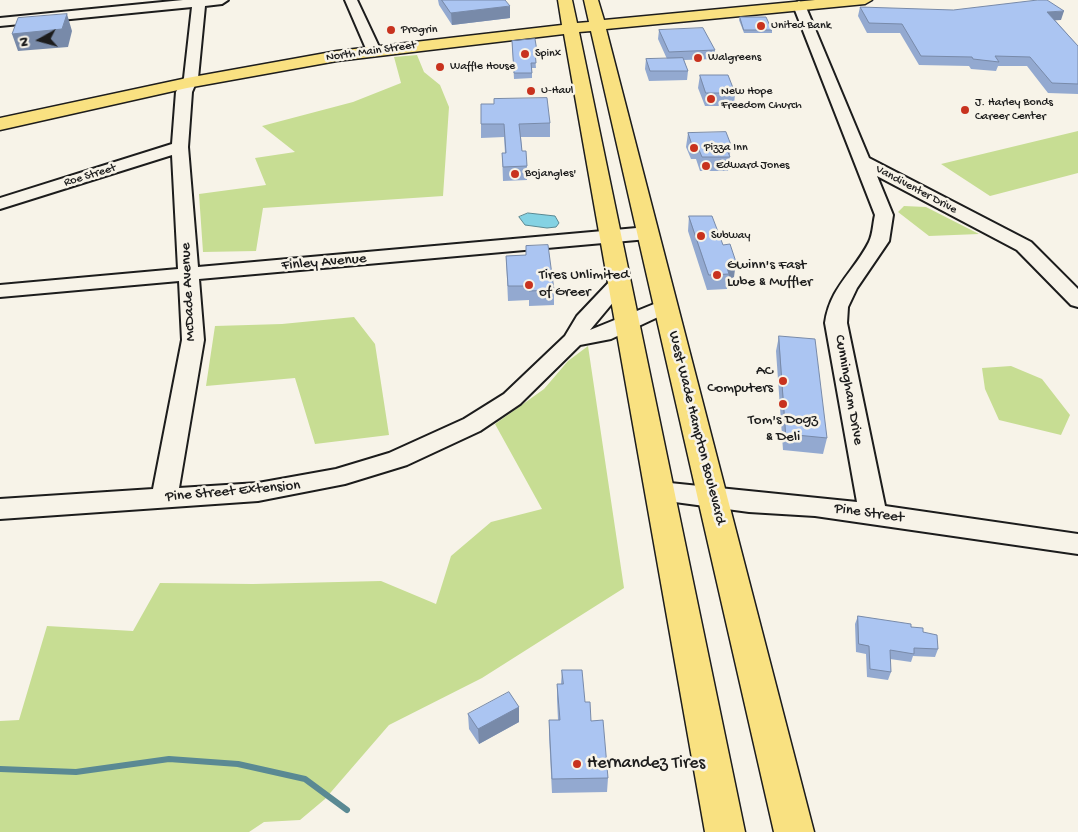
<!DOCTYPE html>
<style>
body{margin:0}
#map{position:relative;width:1078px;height:832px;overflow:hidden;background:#f7f3e8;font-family:"Gochi Hand",sans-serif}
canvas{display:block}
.north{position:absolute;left:15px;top:15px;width:50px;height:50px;-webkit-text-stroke:4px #f7f3e8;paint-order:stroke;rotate:263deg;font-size:14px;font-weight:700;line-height:20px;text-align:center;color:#1c1c1c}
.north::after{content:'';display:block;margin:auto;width:18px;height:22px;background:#1c1c1c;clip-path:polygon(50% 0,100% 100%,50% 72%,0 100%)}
</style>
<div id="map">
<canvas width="1078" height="832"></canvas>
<div class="north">N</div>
</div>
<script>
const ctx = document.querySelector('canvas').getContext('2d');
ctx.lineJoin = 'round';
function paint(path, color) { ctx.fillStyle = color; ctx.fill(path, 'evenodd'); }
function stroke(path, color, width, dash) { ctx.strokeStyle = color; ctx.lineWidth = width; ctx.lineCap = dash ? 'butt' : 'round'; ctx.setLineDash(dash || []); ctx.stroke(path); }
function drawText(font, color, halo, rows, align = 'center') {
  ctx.font = font + ' "Gochi Hand",sans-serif'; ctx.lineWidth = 5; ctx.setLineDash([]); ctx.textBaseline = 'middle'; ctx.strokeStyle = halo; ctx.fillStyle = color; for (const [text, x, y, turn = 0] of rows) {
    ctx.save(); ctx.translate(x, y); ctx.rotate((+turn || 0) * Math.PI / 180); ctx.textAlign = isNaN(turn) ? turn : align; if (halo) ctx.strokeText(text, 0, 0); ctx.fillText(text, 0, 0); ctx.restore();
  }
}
paint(new Path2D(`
 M 417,55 L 424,72 L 440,85 L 449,107 L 443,196 L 263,208 L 256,251 L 203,252 L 199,194 L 266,185 L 255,158 L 295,152 L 262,126 L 353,102 L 401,83 L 394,57 Z
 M 1078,131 L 1078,173 L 990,196 L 941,164 Z
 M 904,206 L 926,207 L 979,234 L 929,236 L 898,212 Z
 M 354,317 L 375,344 L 389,435 L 315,444 L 295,378 L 206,386 L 215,326 L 282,324 Z
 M 588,346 L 624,588 L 482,678 L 389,725 L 325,799 L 300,820 L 264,822 L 249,832 L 0,832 L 0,721 L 19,720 L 47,626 L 133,631 L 160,583 L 253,584 L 381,581 L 436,604 L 451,556 L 491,522 L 542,509 L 495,424 L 544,389 L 568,361 Z
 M 1011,366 L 1042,379 L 1070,415 L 1061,435 L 999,420 L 985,389 L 982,368 Z`), '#c7dd93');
const water = new Path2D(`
 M 528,213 L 555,216 L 559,223 L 556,227 L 547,228 L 525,225 L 519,217 Z`);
paint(water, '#84d2e3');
stroke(water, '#5a8993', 1);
stroke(new Path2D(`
 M 0,769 L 76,772 L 169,759 L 238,764 L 305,779 L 347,810`), '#5a8993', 6);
const minor = new Path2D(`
 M 183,0 L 228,0 L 222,4 L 205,6 L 198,78 L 192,92 L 188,147 L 198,267 L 648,227 L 655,229 L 657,233 L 655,237 L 648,239 L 199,279 L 204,340 L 179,488 L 258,483 L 336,469 L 389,453 L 464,419 L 504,394 L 565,336 L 577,316 L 613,278 L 620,276 L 627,278 L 630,282 L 590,330 L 659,302 L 666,300 L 673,302 L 676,306 L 673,310 L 611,339 L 580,345 L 520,404 L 480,431 L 407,465 L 345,484 L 258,501 L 0,519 L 0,499 L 153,489 L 182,340 L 179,281 L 0,297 L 0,285 L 178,269 L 172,155 L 0,209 L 0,198 L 172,144 L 176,92 L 184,78 L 192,7 L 0,26 L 0,18 Z
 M 345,0 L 357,0 L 381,51 L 379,54 L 374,55 L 367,51 Z
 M 799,1 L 805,5 L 869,158 L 1031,242 L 1078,289 L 1078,307 L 1071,305 L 1017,250 L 877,176 L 893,215 L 889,241 L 857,288 L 848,307 L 847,323 L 885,506 L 1078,534 L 1078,554 L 815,516 L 749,512 L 660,500 L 651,498 L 647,491 L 651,484 L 660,482 L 857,502 L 825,323 C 830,287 854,272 869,242 C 873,234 873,223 875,215 L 793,5 Z`);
const major = new Path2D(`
 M 558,0 L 572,0 L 577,23 L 589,22 L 584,0 L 598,0 L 604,20 L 815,0 L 872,0 L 865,4 L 606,29 L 814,832 L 774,832 L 591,31 L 579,32 L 745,832 L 705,832 L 564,34 L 337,61 L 187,88 L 0,130 L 0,118 L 187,78 L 337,51 L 562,25 Z`);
stroke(minor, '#1c1c1c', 4);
stroke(major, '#1c1c1c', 3);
paint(minor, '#f7f3e8');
paint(major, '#f9e181');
paint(new Path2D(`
 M 438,0 L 505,0 L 510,18 L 452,25 L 439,5 Z
 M 860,7 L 1061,20 L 1055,20 L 1078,46 L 1078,94 L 1048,93 L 1027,66 L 998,66 L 996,71 L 971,69 L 969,66 L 919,65 L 900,33 L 867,33 L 858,16 Z
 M 740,17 L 772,30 L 772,33 L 744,33 L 739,20 Z
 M 659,30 L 715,50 L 714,59 L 684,60 L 688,71 L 687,80 L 649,81 L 645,69 L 646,59 L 667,59 L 658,39 Z
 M 512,41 L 537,51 L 537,57 L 535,57 L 536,68 L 532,68 L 532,78 L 514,79 Z
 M 700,75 L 735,93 L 734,106 L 705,106 L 698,88 Z
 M 550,123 L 550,137 L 521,137 L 522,151 L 527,166 L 527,180 L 503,181 L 502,153 L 505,153 L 504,137 L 481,138 L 481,124 Z
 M 688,133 L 731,145 L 728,171 L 700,171 L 696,159 L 691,159 L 686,147 Z
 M 689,216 L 734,277 L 728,281 L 727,289 L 707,290 L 688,231 Z
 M 526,246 L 554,290 L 554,305 L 529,306 L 529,300 L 508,301 L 506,256 L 526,255 Z
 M 779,336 L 827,438 L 823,454 L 783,450 L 776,351 Z
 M 858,616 L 911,627 L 923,632 L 938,649 L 935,657 L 913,656 L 911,662 L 890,659 L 891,672 L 888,680 L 867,677 L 866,654 L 856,652 L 855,624 Z
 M 562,670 L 585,702 L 608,778 L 607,792 L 552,793 L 549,735 L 549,720 L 558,720 L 557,699 L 557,684 L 561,684 Z
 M 519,707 L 519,722 L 479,744 L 469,729 L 468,714 Z`), '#93a9d0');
paint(new Path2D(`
 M 510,6 L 510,18 L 452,25 L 451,13 Z
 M 1064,11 L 1061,20 L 1044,21 L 1047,12 Z
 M 67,14 L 72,31 L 68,47 L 18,51 L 12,34 Z
 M 736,262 L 734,277 L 728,281 L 729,274 L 727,268 Z
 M 519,707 L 519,722 L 479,744 L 478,729 Z`), '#788aa9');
const building = new Path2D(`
 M 442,0 L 505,0 L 510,6 L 451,13 Z
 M 1038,0 L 1047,0 L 1064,11 L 1047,12 L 1078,46 L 1078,84 L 1052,83 L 1030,57 L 995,56 L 999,62 L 973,59 L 972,57 L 921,56 L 902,24 L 869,23 L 860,7 L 953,10 Z
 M 67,14 L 62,29 L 12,34 L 18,18 Z
 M 740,17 L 766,17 L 772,30 L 744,30 Z
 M 703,28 L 715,50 L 669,52 L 659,30 Z
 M 535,39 L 537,51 L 535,51 L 536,63 L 531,63 L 532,73 L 514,73 L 512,41 Z
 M 683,58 L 688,71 L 650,71 L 646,59 Z
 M 700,75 L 728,75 L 735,93 L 706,93 Z
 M 547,98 L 550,123 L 519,124 L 522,151 L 526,151 L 527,166 L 503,167 L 502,153 L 506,153 L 504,124 L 481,124 L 481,104 L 494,104 L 494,99 Z
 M 726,132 L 731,145 L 725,145 L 730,157 L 702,157 L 697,145 L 692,145 L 688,133 Z
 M 689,216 L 712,216 L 723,245 L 730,244 L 736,262 L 727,268 L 729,274 L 709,275 Z
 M 548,245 L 554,290 L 529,291 L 529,286 L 508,286 L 506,256 L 526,255 L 526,246 Z
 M 779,336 L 815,339 L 827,438 L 786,434 Z
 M 858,616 L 911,624 L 911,627 L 923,628 L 923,632 L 937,635 L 938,649 L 914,648 L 914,654 L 890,650 L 891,672 L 870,669 L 869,646 L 859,644 Z
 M 562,670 L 582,670 L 585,702 L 590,702 L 591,721 L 603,720 L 608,778 L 552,779 L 549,720 L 560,720 L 557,684 L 563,684 Z
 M 509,692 L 519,707 L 478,729 L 468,714 Z`);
paint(building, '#abc5f2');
stroke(building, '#788aa9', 1);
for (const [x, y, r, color] of [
 [761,26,5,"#c8321e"],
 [391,30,5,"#c8321e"],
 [525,54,5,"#c8321e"],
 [698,58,5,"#c8321e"],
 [440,67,5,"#c8321e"],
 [531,91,5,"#c8321e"],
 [711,99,5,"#c8321e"],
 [965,110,5,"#c8321e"],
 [694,148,5,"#c8321e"],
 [706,166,5,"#c8321e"],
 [515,174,5,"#c8321e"],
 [701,236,5,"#c8321e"],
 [717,275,5,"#c8321e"],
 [529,285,5,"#c8321e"],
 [783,381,5,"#c8321e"],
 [783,404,5,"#c8321e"],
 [577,764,5,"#c8321e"]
]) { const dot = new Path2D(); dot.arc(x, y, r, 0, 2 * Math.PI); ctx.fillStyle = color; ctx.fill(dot); stroke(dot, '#f7f3e8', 2); }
drawText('12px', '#1c1c1c', '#f7f3e8', [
 ["United Bank",771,26],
 ["Progrin",401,30],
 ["Spinx",535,54],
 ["Walgreens",708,58],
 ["Waffle House",450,67],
 ["U-Haul",541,91],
 ["New Hope",721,92],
 ["Freedom Church",721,106],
 ["J. Harley Bonds",975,103],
 ["Career Center",975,117],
 ["Pizza Inn",704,148],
 ["Edward Jones",716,166],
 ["Bojangles'",525,174],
 ["Subway",711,236]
], 'left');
drawText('12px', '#1c1c1c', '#f7f3e8', [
 ["North Main Street",371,52,-8],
 ["Roe Street",90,176,-17],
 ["Vandiventer Drive",916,190,28]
]);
drawText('15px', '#1c1c1c', '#f7f3e8', [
 ["Finley Avenue",324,263,-5],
 ["McDade Avenue",189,292,-93],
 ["Cunningham Drive",848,390,80],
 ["West Wade Hampton Boulevard",696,428,76],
 ["Pine Street Extension",233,492,-5],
 ["Pine Street",869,514,8]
]);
drawText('15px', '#1c1c1c', '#f7f3e8', [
 ["Gwinn's Fast",727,266],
 ["Lube & Muffler",727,283],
 ["Tires Unlimited",539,276],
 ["of Greer",539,293],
 ["AC",773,372,"right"],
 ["Computers",773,389,"right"],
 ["Tom's Dogz",783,421,"center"],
 ["& Deli",783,438,"center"]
], 'left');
drawText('18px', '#1c1c1c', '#f7f3e8', [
 ["Hernandez Tires",587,764]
], 'left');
</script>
